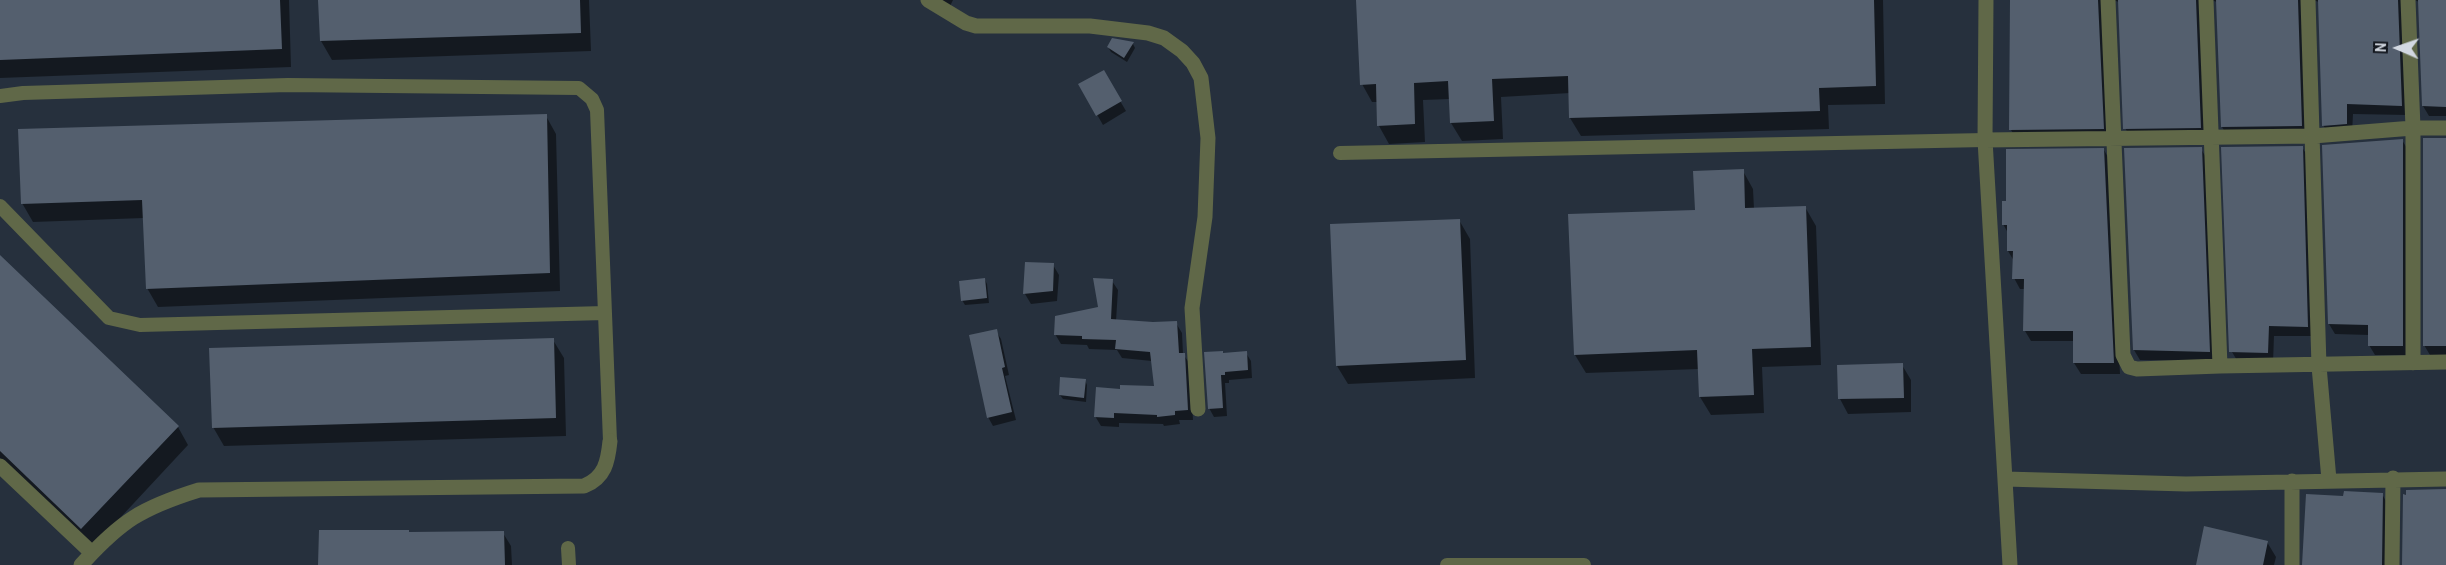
<!DOCTYPE html>
<style>
body{margin:0}
#map{position:relative;width:2446px;height:565px;overflow:hidden;background:#26303d;font-family:"Archivo Narrow",sans-serif}
canvas{display:block}
.north{position:absolute;left:2368px;top:18px;width:60px;height:60px;-webkit-text-stroke:4px #13171e;paint-order:stroke;rotate:272deg;font-size:16px;font-weight:700;line-height:24px;text-align:center;color:#d2d8e1}
.north::after{content:'';display:block;margin:auto;width:21px;height:27px;background:#d2d8e1;clip-path:polygon(50% 0,100% 100%,50% 72%,0 100%)}
</style>
<div id="map">
<canvas width="2446" height="565"></canvas>
<div class="north">N</div>
</div>
<script>
const ctx = document.querySelector('canvas').getContext('2d');
ctx.lineJoin = 'round';
function paint(path, color) { ctx.fillStyle = color; ctx.fill(path, 'evenodd'); }
function stroke(path, color, width, dash) { ctx.strokeStyle = color; ctx.lineWidth = width; ctx.lineCap = dash ? 'butt' : 'round'; ctx.setLineDash(dash || []); ctx.stroke(path); }
paint(new Path2D(`
 M 0,0 L 289,0 L 291,67 L 0,78 Z
 M 320,0 L 589,0 L 591,51 L 332,60 L 321,41 Z
 M 936,0 L 953,0 L 950,6 Z
 M 1358,0 L 1883,0 L 1885,104 L 1828,105 L 1829,129 L 1581,136 L 1570,118 L 1570,93 L 1501,97 L 1503,139 L 1462,141 L 1451,123 L 1450,99 L 1423,100 L 1425,142 L 1389,144 L 1379,126 L 1378,102 L 1372,102 L 1362,84 Z
 M 2012,0 L 2446,0 L 2446,116 L 2429,116 L 2423,106 L 2419,2 L 2415,0 L 2407,115 L 2353,114 L 2352,134 L 2329,135 L 2323,125 L 2319,2 L 2313,0 L 2307,136 L 2228,137 L 2222,127 L 2217,2 L 2211,0 L 2206,138 L 2131,138 L 2125,128 L 2119,2 L 2113,0 L 2109,139 L 2017,140 L 2011,130 Z
 M 1133,44 L 1135,48 L 1127,62 L 1111,52 L 1108,47 Z
 M 1103,72 L 1126,111 L 1103,125 L 1080,85 Z
 M 546,116 L 556,134 L 560,291 L 158,307 L 147,288 L 144,218 L 33,222 L 22,203 Z
 M 2446,139 L 2446,356 L 2430,355 L 2424,345 Z
 M 2402,140 L 2408,150 L 2408,355 L 2375,355 L 2369,345 L 2369,335 L 2335,334 L 2329,324 Z
 M 2302,147 L 2308,157 L 2313,336 L 2274,336 L 2273,363 L 2238,362 L 2232,352 Z
 M 2201,149 L 2207,159 L 2215,361 L 2140,360 L 2134,350 Z
 M 2104,150 L 2110,161 L 2120,374 L 2081,374 L 2074,363 L 2074,341 L 2031,341 L 2025,331 L 2025,289 L 2020,289 L 2014,278 L 2014,261 L 2008,251 L 2008,233 L 2003,224 L 2008,202 Z
 M 1743,171 L 1753,189 L 1754,209 L 1805,207 L 1816,226 L 1821,365 L 1762,367 L 1764,413 L 1711,415 L 1700,397 L 1699,369 L 1586,373 L 1575,355 L 1696,211 Z
 M 1459,220 L 1470,239 L 1475,378 L 1348,384 L 1337,366 Z
 M 0,257 L 178,427 L 188,445 L 93,547 L 0,458 Z
 M 1026,264 L 1053,265 L 1059,275 L 1057,301 L 1031,304 L 1025,294 Z
 M 985,280 L 987,284 L 989,303 L 965,305 L 962,300 Z
 M 1112,281 L 1118,290 L 1116,321 L 1176,323 L 1182,333 L 1183,354 L 1190,364 L 1193,420 L 1179,420 L 1180,424 L 1164,426 L 1163,424 L 1119,423 L 1119,427 L 1101,426 L 1095,416 L 1121,390 L 1155,388 L 1152,361 L 1122,358 L 1117,350 L 1089,349 L 1087,345 L 1061,344 L 1055,334 L 1099,308 Z
 M 996,331 L 1001,339 L 1009,375 L 1005,376 L 1016,420 L 993,426 L 988,417 Z
 M 553,340 L 564,358 L 566,436 L 224,446 L 213,427 Z
 M 1246,353 L 1251,361 L 1252,378 L 1229,380 L 1229,383 L 1225,383 L 1227,416 L 1214,417 L 1209,408 L 1206,354 Z
 M 1902,365 L 1911,380 L 1911,412 L 1848,414 L 1840,399 Z
 M 1085,380 L 1087,385 L 1086,402 L 1063,399 L 1060,395 Z
 M 2382,494 L 2388,505 L 2388,565 L 2304,565 L 2345,497 Z
 M 503,533 L 511,546 L 512,565 L 319,565 L 410,534 Z
 M 2267,542 L 2276,557 L 2274,565 L 2197,565 Z`), '#0007');
paint(new Path2D(`
 M 0,0 L 280,0 L 282,49 L 0,60 Z
 M 318,0 L 580,0 L 581,33 L 320,41 Z
 M 1356,0 L 1874,0 L 1876,86 L 1819,88 L 1820,111 L 1569,118 L 1568,76 L 1492,79 L 1494,121 L 1450,123 L 1448,81 L 1414,83 L 1415,124 L 1377,126 L 1376,84 L 1360,85 Z
 M 2010,0 L 2098,0 L 2104,129 L 2009,130 Z
 M 2118,0 L 2196,0 L 2201,128 L 2123,129 Z
 M 2216,0 L 2298,0 L 2302,126 L 2221,127 Z
 M 2318,0 L 2398,0 L 2402,106 L 2347,104 L 2347,124 L 2322,126 Z
 M 2418,0 L 2446,0 L 2446,107 L 2422,106 Z
 M 1112,38 L 1134,42 L 1124,58 L 1107,47 Z
 M 1104,70 L 1122,101 L 1096,116 L 1078,84 Z
 M 547,114 L 550,273 L 146,289 L 142,200 L 21,204 L 18,129 Z
 M 2423,138 L 2446,138 L 2446,346 L 2423,346 Z
 M 2403,139 L 2403,346 L 2368,346 L 2368,325 L 2328,324 L 2322,145 Z
 M 2303,146 L 2308,327 L 2269,326 L 2268,353 L 2229,352 L 2221,147 Z
 M 2202,147 L 2210,352 L 2133,350 L 2124,148 Z
 M 2104,148 L 2114,363 L 2073,363 L 2073,331 L 2023,331 L 2024,279 L 2012,279 L 2013,251 L 2007,251 L 2007,225 L 2002,225 L 2002,201 L 2006,201 L 2006,149 Z
 M 1744,169 L 1745,208 L 1806,206 L 1811,347 L 1752,349 L 1754,395 L 1699,397 L 1697,350 L 1574,355 L 1568,214 L 1695,210 L 1693,171 Z
 M 1460,219 L 1466,360 L 1336,366 L 1330,224 Z
 M 0,255 L 179,426 L 81,529 L 0,451 Z
 M 1025,262 L 1054,263 L 1053,291 L 1023,294 Z
 M 985,278 L 987,298 L 961,301 L 959,281 Z
 M 1093,278 L 1113,279 L 1111,319 L 1153,322 L 1177,321 L 1179,353 L 1185,353 L 1188,410 L 1175,411 L 1175,415 L 1157,417 L 1157,415 L 1114,413 L 1114,418 L 1094,417 L 1096,387 L 1120,389 L 1120,385 L 1154,386 L 1150,352 L 1115,349 L 1116,340 L 1082,339 L 1082,336 L 1054,335 L 1055,316 L 1098,307 Z
 M 997,329 L 1005,367 L 1002,368 L 1012,412 L 987,418 L 969,335 Z
 M 554,338 L 556,418 L 212,428 L 209,348 Z
 M 1223,351 L 1223,353 L 1247,351 L 1248,370 L 1225,372 L 1225,375 L 1221,375 L 1223,408 L 1208,409 L 1204,352 Z
 M 1903,363 L 1904,398 L 1838,399 L 1837,365 Z
 M 1060,377 L 1086,379 L 1084,398 L 1059,395 Z
 M 2446,489 L 2446,565 L 2402,565 L 2403,494 L 2406,495 L 2406,490 Z
 M 2344,491 L 2383,493 L 2382,565 L 2302,565 L 2306,494 L 2343,496 Z
 M 2204,526 L 2268,541 L 2263,565 L 2196,565 Z
 M 319,530 L 409,530 L 409,532 L 504,531 L 505,565 L 318,565 Z`), '#545f6e');
stroke(new Path2D(`
 M 0,96 L 23,93 L 288,85 L 579,88 L 592,99 L 597,110 L 610,441
 M 1340,153 L 1985,140
 M 0,206 L 109,318 L 140,325 L 605,313
 M 568,548 L 569,565
 M 1447,565 L 1584,565`), '#606848', 14);
stroke(new Path2D(`
 M 928,0 L 966,23 L 976,26 L 1090,26 L 1148,33 L 1164,38 L 1182,51 L 1193,63 L 1201,78 L 1208,138 L 1205,217 L 1192,308 L 1198,409
 M 1986,0 L 1985,140 L 2010,565
 M 2108,0 L 2123,355 L 2129,367 L 2137,369 L 2220,366 L 2446,362
 M 2206,0 L 2220,366
 M 2308,0 L 2319,366 L 2329,480
 M 2408,0 L 2413,128 L 2413,363
 M 1985,140 L 2313,136 L 2413,128 L 2446,128
 M 0,466 L 92,553
 M 2005,479 L 2186,484 L 2446,479
 M 2292,481 L 2292,565
 M 81,565 C 121,521 141,508 199,490 L 584,486 C 605,478 608,461 610,441
 M 2392,565 L 2393,478`), '#606848', 15);
</script>
